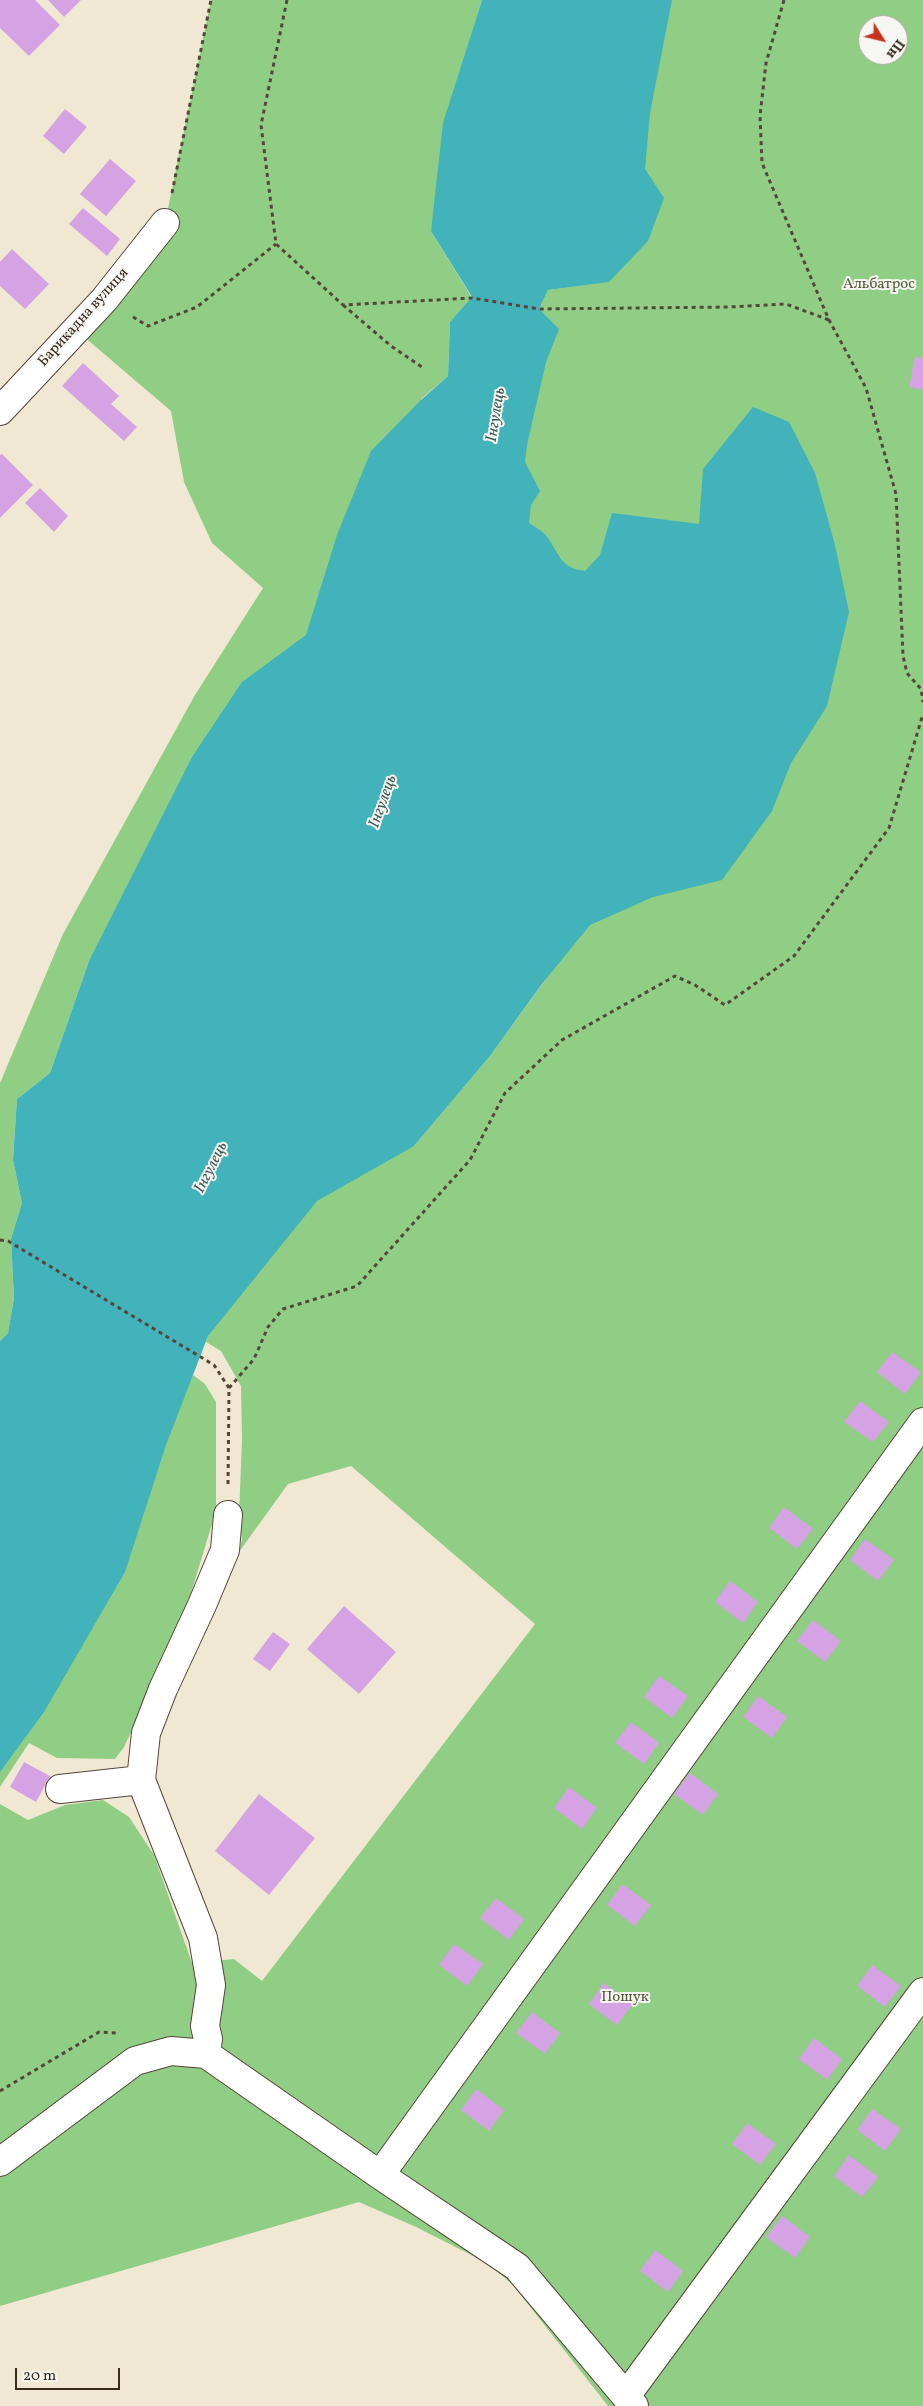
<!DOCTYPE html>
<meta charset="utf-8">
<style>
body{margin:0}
#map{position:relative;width:923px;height:2406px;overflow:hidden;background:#f1e8d4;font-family:Vollkorn,serif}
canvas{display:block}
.north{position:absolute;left:858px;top:15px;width:50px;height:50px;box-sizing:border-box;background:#f6f6f2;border:1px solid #aba49d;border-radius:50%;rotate:126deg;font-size:14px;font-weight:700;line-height:20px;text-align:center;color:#3b2a1e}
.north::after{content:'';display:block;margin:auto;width:18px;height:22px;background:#c8321e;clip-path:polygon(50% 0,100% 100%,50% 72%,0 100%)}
.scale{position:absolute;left:15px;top:2368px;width:105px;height:22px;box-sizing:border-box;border:2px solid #3b2a1e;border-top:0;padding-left:6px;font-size:15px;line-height:18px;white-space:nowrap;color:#3b2a1e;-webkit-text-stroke:4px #f6f6f2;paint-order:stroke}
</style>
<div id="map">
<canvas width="923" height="2406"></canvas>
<div class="north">Пн</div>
<div class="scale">20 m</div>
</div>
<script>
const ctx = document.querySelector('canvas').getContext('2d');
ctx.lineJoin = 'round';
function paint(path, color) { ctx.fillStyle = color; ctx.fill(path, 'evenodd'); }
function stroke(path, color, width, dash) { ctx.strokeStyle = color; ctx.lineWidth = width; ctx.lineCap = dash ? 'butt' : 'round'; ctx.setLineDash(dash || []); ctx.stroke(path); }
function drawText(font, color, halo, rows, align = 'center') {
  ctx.font = font + ' Vollkorn,serif'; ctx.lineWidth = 4; ctx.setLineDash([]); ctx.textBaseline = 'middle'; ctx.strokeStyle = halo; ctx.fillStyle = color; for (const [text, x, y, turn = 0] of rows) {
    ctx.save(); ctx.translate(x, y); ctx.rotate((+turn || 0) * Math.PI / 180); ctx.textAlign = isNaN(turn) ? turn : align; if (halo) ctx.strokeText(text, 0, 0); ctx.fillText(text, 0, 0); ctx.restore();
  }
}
paint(new Path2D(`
 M 211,0 L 482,0 L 464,58 L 431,231 L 472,298 L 450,322 L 448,376 L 421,399 L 447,430 L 89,961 L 50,1073 L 17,1099 L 13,1160 L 22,1203 L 11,1239 L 14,1298 L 8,1333 L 0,1341 L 0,1083 L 63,934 L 195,695 L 263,588 L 212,543 L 184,482 L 171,411 L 76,330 L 165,223 Z
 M 644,0 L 923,0 L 923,2406 L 608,2406 L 513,2285 L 487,2263 L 416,2227 L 359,2202 L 0,2306 L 0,1804 L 28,1820 L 65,1805 L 103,1800 L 129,1817 L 154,1855 L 192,1963 L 234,1959 L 262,1981 L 535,1624 L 351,1466 L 288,1484 L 239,1552 L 242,1539 L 239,1516 L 242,1440 L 241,1386 L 221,1351 L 206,1342 L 208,1336 L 314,1184 L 414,1146 L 490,1056 L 546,979 L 714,533 L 608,585 L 536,586 L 516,429 L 539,309 L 548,290 L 592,284 ZM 868,25 L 898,25 L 898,55 L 868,55 Z
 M 193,1375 L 205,1384 L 216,1402 L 216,1511 L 191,1593 L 154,1685 L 124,1747 L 115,1759 L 57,1758 L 29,1743 L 0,1787 L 0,1709 Z`), '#8fce84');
paint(new Path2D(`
 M 482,0 L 672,0 L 650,113 L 645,169 L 664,198 L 648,241 L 609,282 L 548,290 L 539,309 L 559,329 L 546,362 L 527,445 L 525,462 L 540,491 L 531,505 L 529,523 C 535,527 544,532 548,538 C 560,556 561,568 585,571 L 600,555 L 612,513 L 699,524 L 703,469 L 753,407 L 789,422 L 815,473 L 835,545 L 849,612 L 827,706 L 791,763 L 772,811 L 722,880 L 653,897 L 590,925 L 542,984 L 490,1056 L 414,1146 L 317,1201 L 208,1336 L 166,1445 L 125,1572 L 44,1712 L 0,1772 L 0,1341 L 8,1333 L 14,1298 L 11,1239 L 22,1203 L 13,1160 L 17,1099 L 50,1073 L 89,961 L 192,757 L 242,682 L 306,635 L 337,535 L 371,451 L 421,400 L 448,376 L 450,322 L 472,297 L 431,231 L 443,123 Z`), '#42b2bb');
paint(new Path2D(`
 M 0,0 L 35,0 L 60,25 L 29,56 L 0,28 Z
 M 48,0 L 81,0 L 64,17 Z
 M 65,109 L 87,127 L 64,154 L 43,136 Z
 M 110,159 L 136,181 L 106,216 L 80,194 Z
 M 83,208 L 120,239 L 107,256 L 69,224 Z
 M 12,249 L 49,284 L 25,309 L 0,286 L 0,262 Z
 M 915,357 L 923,358 L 923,390 L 909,387 Z
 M 83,363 L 119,396 L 111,404 L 137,427 L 124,441 L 62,386 Z
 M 2,454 L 33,485 L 0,518 L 0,455 Z
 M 40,488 L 68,516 L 54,532 L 25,503 Z
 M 892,1352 L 921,1372 L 905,1394 L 877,1372 Z
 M 860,1401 L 889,1422 L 873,1442 L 844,1422 Z
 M 784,1507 L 813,1529 L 797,1549 L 769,1528 Z
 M 865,1539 L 894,1560 L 878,1581 L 850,1560 Z
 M 730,1581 L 758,1602 L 743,1623 L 715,1602 Z
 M 344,1606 L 396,1652 L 359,1694 L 307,1649 Z
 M 813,1620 L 841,1641 L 825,1662 L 797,1641 Z
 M 273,1632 L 290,1644 L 270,1671 L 253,1659 Z
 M 659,1676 L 688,1696 L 672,1718 L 644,1697 Z
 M 758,1696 L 787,1717 L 772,1738 L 743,1717 Z
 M 631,1722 L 659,1743 L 644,1764 L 615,1743 Z
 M 24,1762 L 50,1776 L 36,1802 L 10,1787 Z
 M 690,1773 L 718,1794 L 703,1815 L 674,1794 Z
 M 569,1787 L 597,1808 L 582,1829 L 554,1808 Z
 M 259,1794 L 315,1838 L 269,1895 L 215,1851 Z
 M 622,1884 L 651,1905 L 635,1926 L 607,1905 Z
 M 496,1898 L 524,1919 L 509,1940 L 480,1918 Z
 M 454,1944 L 483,1964 L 467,1986 L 439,1965 Z
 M 872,1965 L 901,1986 L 885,2007 L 857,1986 Z
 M 604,1983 L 633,2004 L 617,2025 L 589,2004 Z
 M 532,2012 L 560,2033 L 545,2054 L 516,2033 Z
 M 814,2038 L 842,2059 L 827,2080 L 799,2059 Z
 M 476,2089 L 504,2110 L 489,2131 L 461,2110 Z
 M 872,2109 L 901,2129 L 885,2151 L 857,2130 Z
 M 747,2123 L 776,2144 L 760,2165 L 732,2144 Z
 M 849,2155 L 878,2177 L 862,2197 L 834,2176 Z
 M 782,2216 L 810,2237 L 795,2258 L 766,2237 Z
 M 655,2250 L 683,2271 L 668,2292 L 640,2271 Z`), '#d5a3e3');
const minor = new Path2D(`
 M 0,411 L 104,300 L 165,223
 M 228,1515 L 225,1550 L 202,1605 L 163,1689 L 146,1733 L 141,1780 L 203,1938 L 211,1985 L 205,2026 L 208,2039 L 206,2054 L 380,2175 L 517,2267 L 634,2406
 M 60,1789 L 141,1780
 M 0,2162 L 135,2061 L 171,2051 L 206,2054
 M 380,2175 L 923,1422
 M 626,2396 L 923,1992`);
stroke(minor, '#564639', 30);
stroke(new Path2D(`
 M 287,0 L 261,125 L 276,244 L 343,305 L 472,298 L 539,309 L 729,307 L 786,304 L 829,320
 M 784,0 L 766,63 L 760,116 L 762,163 L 829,320 L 866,388 L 896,494 L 903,656 L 907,673 L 921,689 L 923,702
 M 172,193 L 211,0
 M 343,305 L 391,346 L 422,367
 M 133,317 L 148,326 L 197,307 L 276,244
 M 0,1240 L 8,1241 L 214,1365 L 229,1388 L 228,1484
 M 229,1388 L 254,1359 L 268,1327 L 283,1309 L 357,1286 L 470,1160 L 505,1093 L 562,1040 L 675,976 L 695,985 L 725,1005 L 794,956 L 889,828 L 923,714
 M 0,2091 L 99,2032 L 117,2033`), '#564639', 3, [4, 4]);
stroke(minor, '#fff', 28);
drawText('15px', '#545b3d', '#f6f6f2', [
 ["Альбатрос",879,285],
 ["Пошук",625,1998]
]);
drawText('15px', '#3b2a1e', '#f6f6f2', [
 ["Барикадна вулиця",84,318,-48]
]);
drawText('italic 16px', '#3d5a55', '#f6f6f2', [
 ["Інгулець",497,415,-81],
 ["Інгулець",384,802,-70],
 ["Інгулець",212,1168,-63]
]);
</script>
